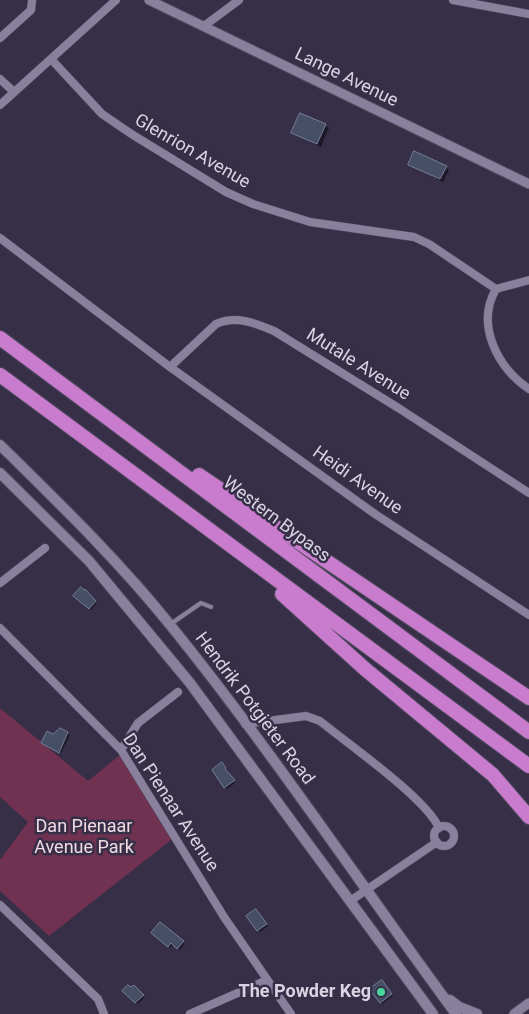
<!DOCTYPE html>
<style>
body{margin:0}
canvas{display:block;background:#362f47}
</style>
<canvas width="529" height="1014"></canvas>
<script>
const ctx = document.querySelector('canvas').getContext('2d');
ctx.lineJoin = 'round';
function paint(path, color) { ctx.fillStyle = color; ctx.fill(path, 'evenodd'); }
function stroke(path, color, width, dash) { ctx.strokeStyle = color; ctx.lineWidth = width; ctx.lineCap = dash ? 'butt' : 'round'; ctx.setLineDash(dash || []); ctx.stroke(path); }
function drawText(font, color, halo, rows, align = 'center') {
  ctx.font = font + ' Roboto,sans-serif'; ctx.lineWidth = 5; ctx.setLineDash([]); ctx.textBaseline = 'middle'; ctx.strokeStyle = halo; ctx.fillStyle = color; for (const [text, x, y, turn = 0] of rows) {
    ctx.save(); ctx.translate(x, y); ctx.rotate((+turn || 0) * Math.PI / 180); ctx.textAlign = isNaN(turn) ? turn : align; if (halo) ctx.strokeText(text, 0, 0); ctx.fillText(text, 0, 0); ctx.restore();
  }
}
paint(new Path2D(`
 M 0,708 L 88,781 L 125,751 L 176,836 L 49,936 L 0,891 L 0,860 L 28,822 L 0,797 Z`), '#703250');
paint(new Path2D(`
 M 300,114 L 329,128 L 321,147 L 292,133 Z
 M 409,164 L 446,167 L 449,170 L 443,182 Z
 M 85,591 L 97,603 L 91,610 L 75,596 Z
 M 60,730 L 70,735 L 61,753 L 42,743 Z
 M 224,766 L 227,770 L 225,771 L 235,783 L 227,789 L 213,770 Z
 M 258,912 L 268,926 L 260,932 L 258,930 Z
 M 153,933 L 183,942 L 185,943 L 180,950 L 173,944 L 170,948 Z
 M 384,983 L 393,996 L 382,1004 L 381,1002 Z
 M 134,986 L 145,997 L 138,1004 L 124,991 Z`), '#0007');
const building = new Path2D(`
 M 300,113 L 326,124 L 317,144 L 291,133 Z
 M 414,151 L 447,166 L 440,179 L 408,165 Z
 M 81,587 L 84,590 L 85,589 L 96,601 L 89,609 L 73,596 Z
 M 60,728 L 68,732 L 59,753 L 41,743 L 47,731 L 53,734 Z
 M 222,762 L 226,768 L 225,769 L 235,780 L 224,788 L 212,770 Z
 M 256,909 L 267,924 L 257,931 L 246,916 Z
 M 160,922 L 184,941 L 177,949 L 171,943 L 168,947 L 151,933 Z
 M 382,980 L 392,994 L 380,1003 L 369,989 Z
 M 128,985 L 131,987 L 134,985 L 144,995 L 135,1003 L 122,991 Z`);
paint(building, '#474f67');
stroke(building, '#747d98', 1);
const service = new Path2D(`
 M 172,623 L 201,603 L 211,607`);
const minor = new Path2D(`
 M 453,0 L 529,14
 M 204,26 L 239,0
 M 0,38 L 31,10 L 32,0
 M 51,59 L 102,114 L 133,135 L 226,192 L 253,204 L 310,222 L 414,237 L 429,244 L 496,289
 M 0,79 L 14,92
 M 0,105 L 116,0
 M 0,238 L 170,367 L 375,514 L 529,615
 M 496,289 C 475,325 498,368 529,389
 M 496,289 L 529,280
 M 170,367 L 216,324 C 236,315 255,323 274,331 L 400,409 L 529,493
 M 0,583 L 45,548
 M 0,628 L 121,750 L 224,917 L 291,1014
 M 245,724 L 306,716 L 320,721 C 348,744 426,798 439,828
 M 121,750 L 138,723 L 178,692
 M434 836a10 10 0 1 1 20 0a10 10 0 1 1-20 0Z
 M 350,901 L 437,842
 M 0,905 L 98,999 L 104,1014
 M 190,1014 L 267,980`);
const tertiary = new Path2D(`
 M 149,0 L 529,184
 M 514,1014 L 529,1003`);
const secondary = new Path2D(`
 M 0,445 C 59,503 119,561 171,626 C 272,751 361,885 456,1014
 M 0,473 L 89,561 L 190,683 L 433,1014
 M 450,1000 L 459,1007 L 477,1014`);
const motorway = new Path2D(`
 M 0,338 L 529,732
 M 0,375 L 529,766
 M 199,475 L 529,698
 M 282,594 L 365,669 L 493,775 L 529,817`);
stroke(service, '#524c60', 5.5);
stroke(minor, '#524c60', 9);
stroke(tertiary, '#524c60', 11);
stroke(secondary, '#524c60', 12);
stroke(motorway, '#524c60', 16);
stroke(service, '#88809c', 4);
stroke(minor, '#88809c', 8);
stroke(tertiary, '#88809c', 9);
stroke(secondary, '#88809c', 10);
stroke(motorway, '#c97bce', 14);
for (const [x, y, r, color] of [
 [381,992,5,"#48d49d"]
]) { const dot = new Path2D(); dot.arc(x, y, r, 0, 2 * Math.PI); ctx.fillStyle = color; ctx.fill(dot); stroke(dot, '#362f47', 2); }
drawText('18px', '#d8d4e3', '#362f47', [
 ["Lange Avenue",346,78,26],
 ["Glenrion Avenue",192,152,30],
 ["Mutale Avenue",358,365,32],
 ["Heidi Avenue",357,481,35],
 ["Western Bypass",276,520,37],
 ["Hendrik Potgieter Road",254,709,53],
 ["Dan Pienaar Avenue",170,803,57]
]);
drawText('18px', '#f2dae3', '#362f47', [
 ["Dan Pienaar",84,827],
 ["Avenue Park",84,848]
]);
drawText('bold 18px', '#d8d4e3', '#362f47', [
 ["The Powder Keg",371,992]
], 'right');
</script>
